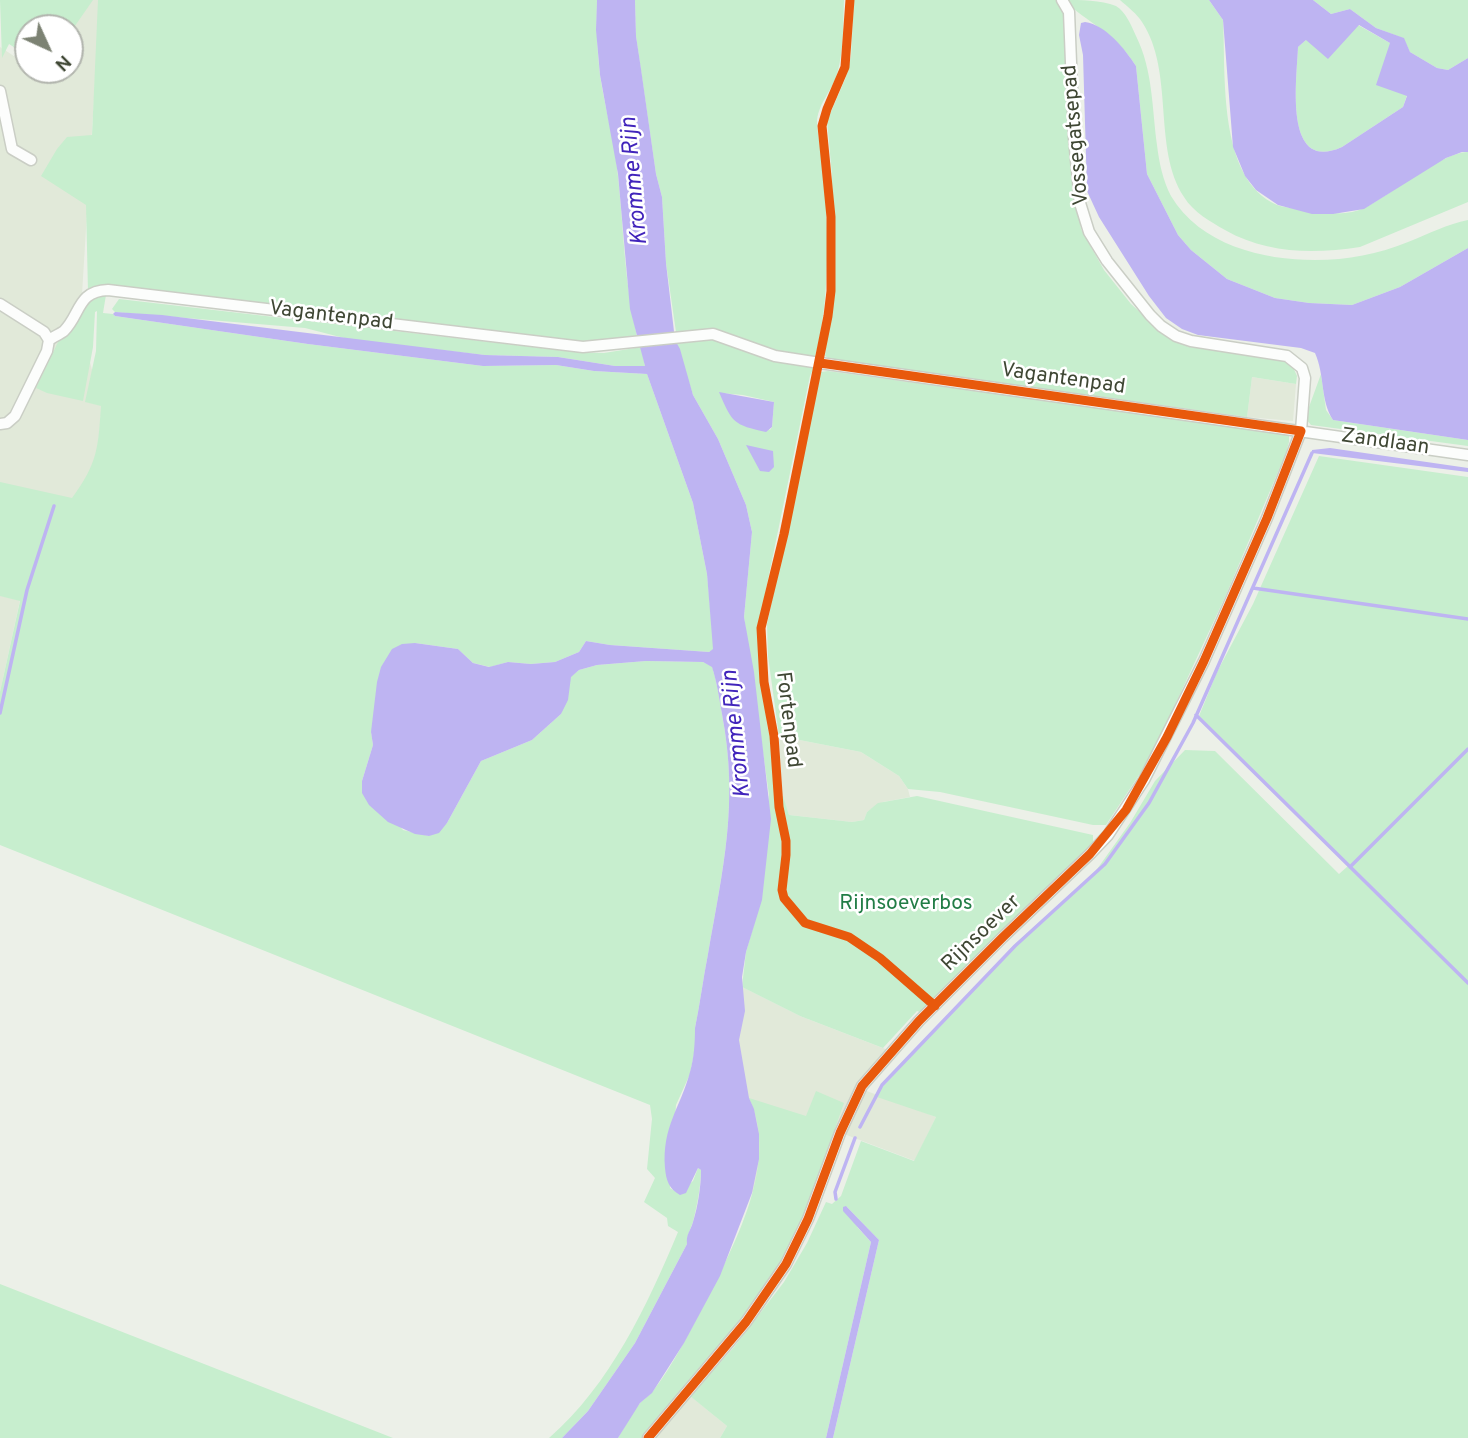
<!DOCTYPE html>
<style>
body{margin:0}
#map{position:relative;width:1468px;height:1438px;overflow:hidden;background:#ecf0e8;font-family:Overpass,sans-serif}
canvas{display:block}
.north{position:absolute;left:14px;top:14px;width:70px;height:70px;box-sizing:border-box;background:#fff;border:2px solid #b2b5ae;border-radius:50%;rotate:135deg;font-size:19px;font-weight:700;line-height:28px;text-align:center;color:#3f4734}
.north::after{content:'';display:block;margin:auto;width:24px;height:32px;background:#7c8273;clip-path:polygon(50% 0,100% 100%,50% 72%,0 100%)}
</style>
<div id="map">
<canvas width="1468" height="1438"></canvas>
<div class="north">N</div>
</div>
<script>
const ctx = document.querySelector('canvas').getContext('2d');
ctx.lineJoin = 'round';
function paint(path, color) { ctx.fillStyle = color; ctx.fill(path, 'evenodd'); }
function stroke(path, color, width, dash) { ctx.strokeStyle = color; ctx.lineWidth = width; ctx.lineCap = dash ? 'butt' : 'round'; ctx.setLineDash(dash || []); ctx.stroke(path); }
function drawText(font, color, halo, rows, align = 'center') {
  ctx.font = font + ' Overpass,sans-serif'; ctx.lineWidth = 5; ctx.setLineDash([]); ctx.textBaseline = 'middle'; ctx.strokeStyle = halo; ctx.fillStyle = color; for (const [text, x, y, turn = 0] of rows) {
    ctx.save(); ctx.translate(x, y); ctx.rotate((+turn || 0) * Math.PI / 180); ctx.textAlign = isNaN(turn) ? turn : align; if (halo) ctx.strokeText(text, 0, 0); ctx.fillText(text, 0, 0); ctx.restore();
  }
}
paint(new Path2D(`
 M 84,0 L 100,0 L 80,327 L 102,405 L 97,455 L 90,476 L 73,499 L 43,494 L 0,692 L 0,47 L 17,58 L 28,49 L 28,70 L 70,70 L 70,28 Z
 M 1252,377 L 1296,384 L 1293,421 L 1247,417 Z
 M 779,736 L 861,752 L 899,776 L 908,789 L 910,797 L 883,802 L 867,812 L 864,820 L 852,822 L 789,815 L 782,795 Z
 M 742,987 L 800,1016 L 888,1050 L 859,1083 L 805,1220 L 750,1191 L 736,1059 Z
 M 864,1090 L 936,1117 L 915,1161 L 844,1134 Z
 M 688,1394 L 727,1426 L 720,1438 L 651,1438 Z`), '#e1e9d9');
paint(new Path2D(`
 M 0,0 L 93,0 L 70,33 L 70,28 L 28,28 L 28,38 L 20,51 L 9,44 L 2,58 Z
 M 98,0 L 597,0 C 596,25 597,50 600,75 C 605,109 615,142 618,176 C 624,230 624,283 637,336 L 589,342 L 88,292 L 86,205 L 41,176 L 57,149 L 67,137 L 92,135 Z
 M 635,0 L 844,0 C 843,24 844,51 837,74 C 832,91 817,105 817,123 C 818,142 824,162 825,182 C 828,239 830,301 815,357 C 763,353 731,325 676,332 L 666,263 L 662,197 L 656,174 L 636,36 Z
 M 854,0 L 1058,0 L 1064,11 L 1074,181 L 1081,229 L 1104,270 L 1131,304 L 1170,339 L 1189,347 L 1279,357 L 1292,365 L 1297,376 L 1296,384 L 1252,377 L 1247,417 L 830,359 L 825,356 L 833,292 L 832,175 L 827,121 L 846,77 L 851,56 Z
 M 1065,0 C 1080,0 1101,0 1116,6 C 1126,12 1131,25 1136,36 C 1153,70 1152,108 1157,145 C 1159,162 1163,181 1171,196 C 1200,245 1263,260 1315,260 C 1348,260 1378,254 1408,242 C 1428,234 1448,224 1468,220 L 1468,248 L 1400,287 L 1352,305 L 1309,303 L 1275,298 L 1227,279 L 1191,250 L 1178,235 L 1147,174 L 1136,66 C 1127,52 1115,39 1101,29 C 1088,19 1075,12 1065,0 Z
 M 1120,0 L 1209,0 L 1223,20 C 1226,74 1217,179 1277,205 C 1285,208 1295,208 1303,209 C 1324,213 1347,217 1366,207 C 1390,195 1444,151 1468,152 L 1468,202 L 1360,247 C 1314,254 1267,254 1225,230 C 1211,222 1193,212 1184,197 C 1152,148 1175,72 1142,22 C 1137,14 1128,7 1120,0 Z
 M 1313,0 L 1468,0 L 1468,58 L 1448,70 L 1437,68 L 1410,52 L 1403,38 L 1376,28 L 1350,9 L 1331,14 Z
 M 1358,25 L 1390,43 L 1407,95 L 1403,107 L 1342,147 C 1283,174 1297,79 1298,47 L 1306,40 Z
 M 106,295 L 103,313 L 113,314 L 115,316 L 308,344 L 483,366 L 556,365 L 594,371 L 647,374 L 693,503 L 707,574 L 714,649 L 709,652 L 610,645 L 586,641 L 579,652 L 555,662 L 531,664 L 508,662 L 490,667 L 473,663 L 458,649 L 415,643 L 371,732 L 373,745 L 362,781 L 403,830 L 429,836 L 447,823 L 481,761 L 532,740 L 561,714 L 571,676 L 579,670 L 597,665 L 646,661 L 703,662 L 712,666 C 717,682 719,698 722,714 C 739,802 723,868 708,954 C 703,979 700,1004 695,1028 L 695,1049 L 690,1074 L 676,1105 L 670,1188 L 678,1193 L 693,1181 L 698,1168 L 701,1170 C 701,1186 697,1206 693,1222 C 690,1231 687,1234 687,1244 L 635,1343 L 588,1411 L 562,1438 L 549,1438 C 610,1385 647,1306 678,1232 L 668,1226 L 667,1218 L 644,1202 L 655,1178 L 647,1169 L 652,1119 L 650,1105 L 0,845 L 0,692 L 20,601 L 0,596 L 0,482 L 72,498 C 98,463 98,448 101,406 L 85,402 L 96,351 L 97,311 L 95,312 L 93,347 L 83,401 L 47,393 L 36,388 L 58,342 L 86,304 L 93,297 Z
 M 119,299 L 576,352 L 604,353 L 641,347 L 645,366 L 615,366 L 558,357 L 485,355 L 352,340 L 305,328 L 115,312 L 112,309 Z
 M 711,337 L 815,365 L 810,376 L 758,628 L 760,628 L 759,659 L 768,712 C 765,720 768,731 771,739 L 776,795 L 783,796 L 789,815 L 852,822 L 864,820 L 867,812 L 878,803 L 917,796 L 1093,835 L 1093,844 L 1083,854 L 922,1013 L 917,1011 L 883,1048 L 800,1016 L 742,987 L 746,952 L 754,924 L 769,795 L 744,617 L 752,532 L 746,505 L 718,439 L 693,395 L 675,340 ZM 720,393 L 743,395 L 774,402 L 772,427 L 770,430 Z
 M 828,371 L 1289,434 L 1289,442 L 1286,453 L 1226,595 L 1161,735 L 1141,772 L 1106,825 L 1093,825 L 940,792 L 908,789 L 899,776 L 861,752 L 779,736 L 768,656 L 767,624 L 819,380 L 821,372 Z
 M 1321,374 L 1326,410 L 1333,420 L 1468,440 L 1468,446 L 1311,425 L 1305,418 Z
 M 1319,456 L 1468,477 L 1468,1438 L 833,1438 L 879,1240 L 846,1206 L 858,1228 L 871,1242 L 826,1438 L 720,1438 L 727,1426 L 690,1396 L 734,1347 L 784,1282 L 807,1243 L 826,1202 L 832,1204 L 841,1196 L 861,1141 L 914,1161 L 936,1117 L 874,1096 L 1015,944 L 1095,872 L 1130,823 L 1155,781 L 1185,750 L 1215,751 L 1339,874 L 1348,866 L 1199,716 L 1217,672 L 1253,604 Z
 M 816,1091 L 844,1103 L 803,1219 L 790,1248 L 747,1316 L 662,1412 L 643,1438 L 618,1438 C 625,1426 632,1412 641,1402 C 645,1398 650,1395 653,1391 C 674,1364 688,1334 704,1304 C 734,1246 780,1163 749,1098 L 806,1116 Z
 M 0,1284 L 393,1438 L 0,1438 Z`), '#c7eece');
paint(new Path2D(`
 M 597,0 L 635,0 L 636,36 L 641,69 L 656,174 L 662,197 L 666,263 L 675,340 L 680,349 L 693,395 L 718,439 L 746,505 L 752,532 L 744,617 L 754,672 L 771,819 L 762,900 L 746,952 L 742,977 L 745,1011 L 739,1040 L 749,1098 L 754,1109 L 759,1134 L 759,1159 L 752,1193 L 720,1276 L 684,1343 L 652,1393 L 640,1403 L 618,1438 L 562,1438 L 588,1411 L 635,1343 L 687,1244 C 686,1234 690,1232 693,1222 C 698,1206 701,1186 701,1170 L 698,1168 L 686,1193 L 680,1195 C 669,1189 666,1180 665,1168 C 662,1126 680,1109 690,1072 C 694,1058 695,1043 695,1028 C 700,1004 703,979 708,954 C 723,868 739,803 722,714 C 719,698 717,682 712,667 L 703,662 L 646,661 L 597,665 L 579,670 L 571,677 L 568,700 L 561,714 L 532,740 L 481,761 L 447,823 L 439,833 L 429,836 L 415,834 L 388,822 L 369,805 L 362,793 L 362,781 L 373,745 L 371,732 L 377,682 L 381,667 L 392,649 L 402,644 L 415,643 L 458,649 L 473,663 L 489,667 L 508,662 L 531,664 L 555,662 L 579,652 L 586,641 L 610,645 L 709,652 L 713,649 L 707,574 L 693,503 L 647,374 L 594,371 L 556,365 L 483,366 L 308,344 L 115,316 L 113,314 L 115,312 L 162,315 L 485,355 L 558,357 L 615,366 L 645,366 L 630,309 L 618,174 L 600,75 L 596,30 Z
 M 1209,0 L 1313,0 L 1331,14 L 1350,9 L 1376,28 L 1404,38 L 1410,52 L 1437,68 L 1448,70 L 1468,58 L 1468,152 L 1462,152 L 1446,158 L 1364,209 L 1333,214 L 1312,214 L 1278,205 L 1256,190 L 1245,176 L 1233,147 L 1223,20 ZM 1359,25 L 1390,43 L 1376,85 L 1407,96 L 1403,107 L 1342,147 C 1283,174 1297,79 1298,47 L 1306,40 L 1328,59 Z
 M 1085,22 C 1106,25 1125,49 1136,66 L 1147,174 L 1178,235 L 1191,250 L 1227,279 L 1275,298 L 1309,303 L 1352,305 L 1400,287 L 1468,248 L 1468,440 L 1333,420 C 1320,400 1325,375 1315,353 L 1301,348 L 1198,335 L 1182,329 L 1166,318 L 1149,296 L 1099,217 L 1087,191 L 1083,55 L 1079,35 L 1081,23 Z
 M 719,392 L 774,402 L 772,427 L 766,432 C 734,425 732,423 719,392 Z
 M 746,445 L 773,451 L 774,467 L 769,472 L 760,471 Z
 M 1330,448 L 1468,468 L 1468,472 L 1312,453 L 1312,450 Z
 M 846,1206 L 879,1240 L 833,1438 L 826,1438 L 871,1242 L 843,1211 L 843,1207 Z`), '#beb4f2');
stroke(new Path2D(`
 M 1253,588 L 1468,619
 M 0,713 L 27,590 L 54,506
 M 1196,715 L 1468,983
 M 1350,867 L 1468,749
 M 860,1127 L 882,1085 L 1015,946 L 1105,864 L 1149,803 L 1193,723 L 1312,453
 M 836,1199 L 835,1192 L 855,1138`), '#beb4f2', 3.5);
const street = new Path2D(`
 M 0,91 L 12,149 L 31,160
 M 0,304 L 44,332 L 49,340 L 47,351 L 15,416 L 7,423 L 0,424
 M 49,340 C 53,337 60,334 64,331 C 81,314 77,291 108,290 L 583,347 L 713,334 L 775,356 L 820,363 L 1468,455
 M 648,1438 L 746,1322 L 786,1264 L 808,1219 L 840,1133 L 862,1086 L 919,1021 L 1003,937 L 1090,854 L 1108,835 L 1144,780 L 1204,661 L 1267,518 L 1301,431 L 1305,378 L 1302,368 L 1287,356 L 1191,341 L 1176,336 L 1161,326 L 1150,315 L 1107,261 L 1089,232 L 1080,203 L 1074,138 L 1069,12 L 1062,0`);
stroke(street, '#cacec5', 13);
stroke(street, '#fcfdfc', 10);
stroke(new Path2D(`
 M 850,0 L 845,67 L 827,109 L 822,126 L 831,217 L 831,291 L 828,316 L 784,534 L 761,628 L 764,682 L 774,736 L 779,807 L 786,841 L 786,855 L 782,890 L 784,898 L 805,923 L 849,937 L 880,958 L 935,1006
 M 648,1438 L 746,1322 L 786,1264 L 808,1219 L 840,1133 L 862,1086 L 919,1021 L 1003,937 L 1090,854 L 1126,810 L 1167,737 L 1204,661 L 1267,518 L 1301,431 L 820,363`), '#e8590c', 9);
drawText('21px', '#3f4734', '#fff', [
 ["Vossegatsepad",1077,135,-95],
 ["Vagantenpad",331,317,7],
 ["Vagantenpad",1063,380,8],
 ["Zandlaan",1385,443,8],
 ["Fortenpad",787,720,83],
 ["Rijnsoever",982,934,-44]
]);
drawText('21px', '#227d46', '#fff', [
 ["Rijnsoeverbos",906,905]
]);
drawText('italic 23px', '#4124bb', '#fff', [
 ["Kromme Rijn",636,181,-95],
 ["Kromme Rijn",738,734,-96]
]);
</script>
